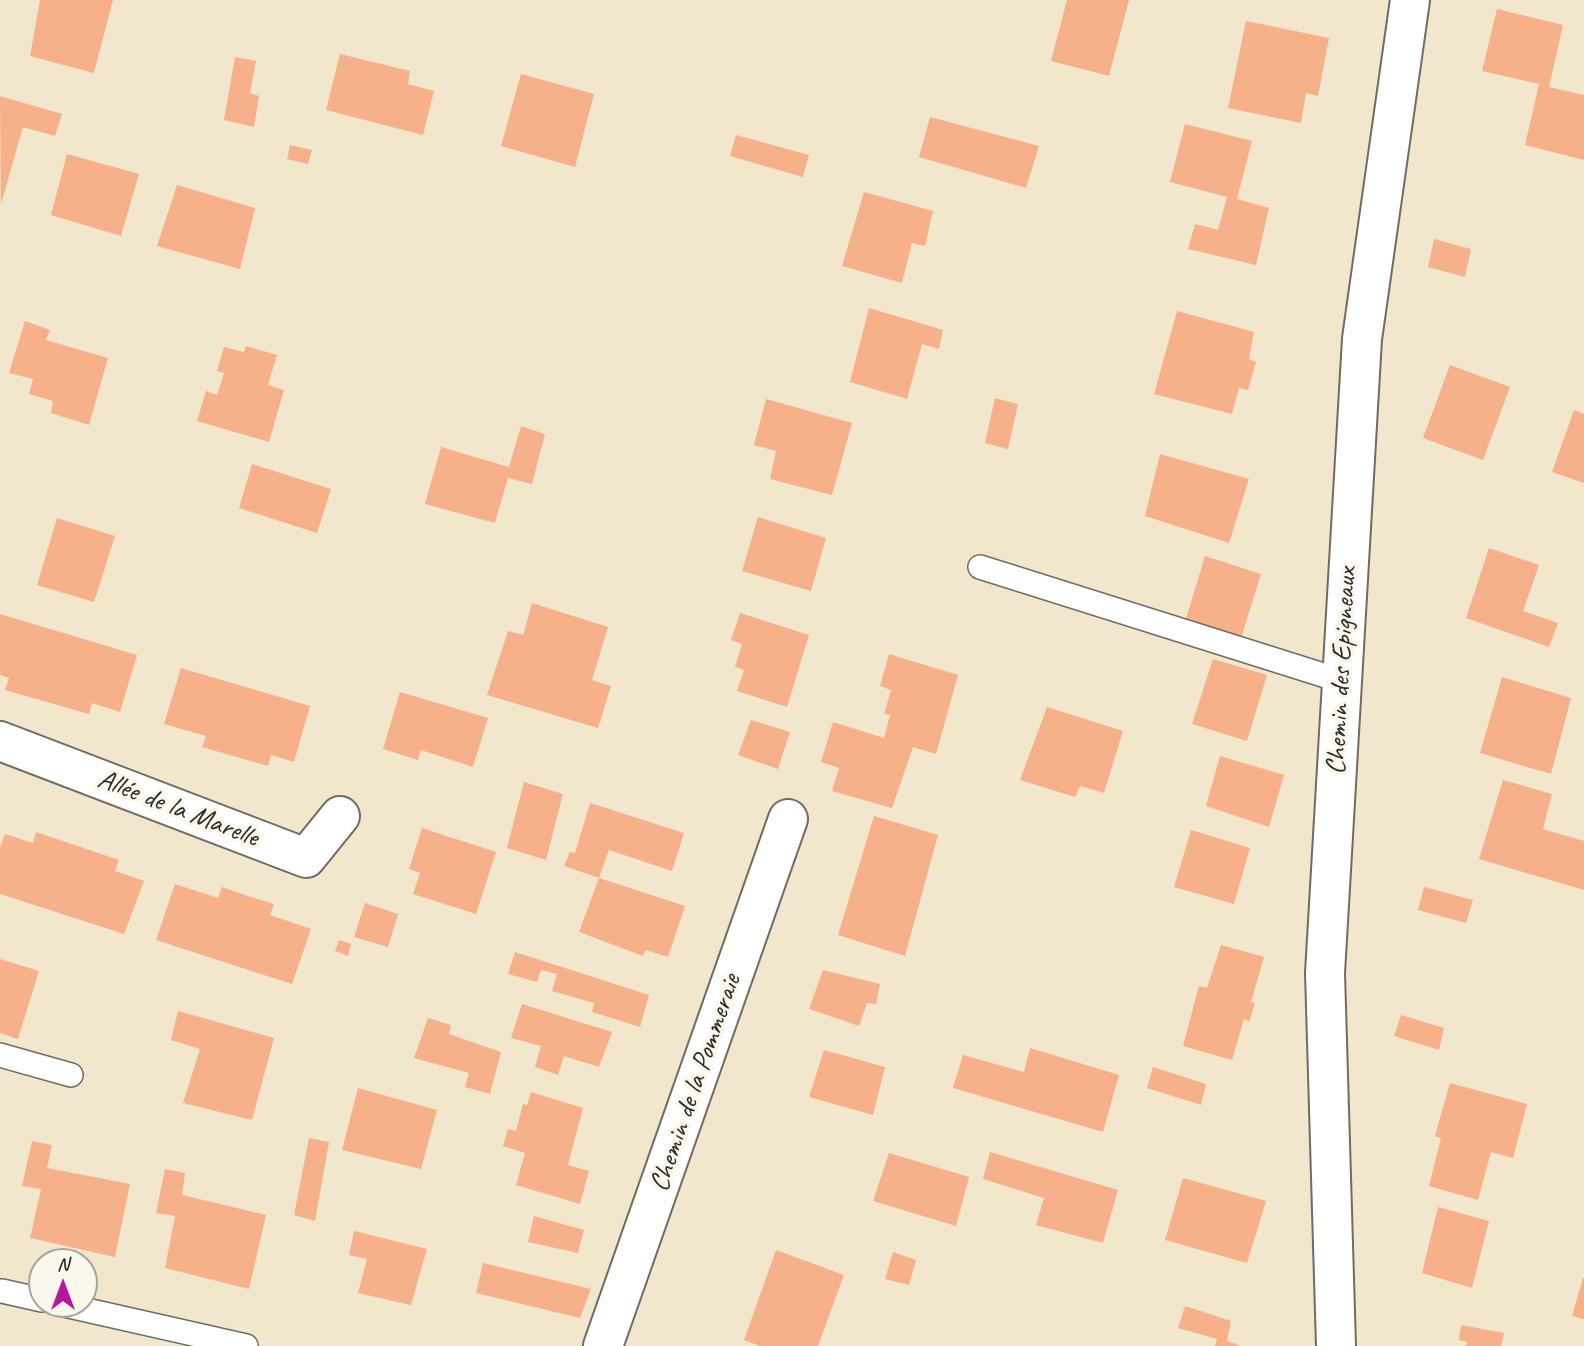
<!DOCTYPE html>
<meta charset="utf-8">
<style>
body{margin:0}
#map{position:relative;width:1584px;height:1346px;overflow:hidden;background:#f2e6cc;font-family:Caveat,sans-serif}
canvas{display:block}
.north{position:absolute;left:28px;top:1248px;width:70px;height:70px;box-sizing:border-box;background:#fbf7ec;border:2px solid #a8a59f;border-radius:50%;rotate:0deg;font-size:19px;font-weight:700;line-height:28px;text-align:center;color:#2b2b2b}
.north::after{content:'';display:block;margin:auto;width:24px;height:32px;background:#b5179e;clip-path:polygon(50% 0,100% 100%,50% 72%,0 100%)}
</style>
<div id="map">
<canvas width="1584" height="1346"></canvas>
<div class="north">N</div>
</div>
<script>
const ctx = document.querySelector('canvas').getContext('2d');
ctx.lineJoin = 'round';
function paint(path, color) { ctx.fillStyle = color; ctx.fill(path, 'evenodd'); }
function stroke(path, color, width, dash) { ctx.strokeStyle = color; ctx.lineWidth = width; ctx.lineCap = dash ? 'butt' : 'round'; ctx.setLineDash(dash || []); ctx.stroke(path); }
function drawText(font, color, halo, rows, align = 'center') {
  ctx.font = font + ' Caveat,sans-serif'; ctx.lineWidth = 7; ctx.setLineDash([]); ctx.textBaseline = 'middle'; ctx.strokeStyle = halo; ctx.fillStyle = color; for (const [text, x, y, turn = 0] of rows) {
    ctx.save(); ctx.translate(x, y); ctx.rotate((+turn || 0) * Math.PI / 180); ctx.textAlign = isNaN(turn) ? turn : align; if (halo) ctx.strokeText(text, 0, 0); ctx.fillText(text, 0, 0); ctx.restore();
  }
}
paint(new Path2D(`
 M 40,0 L 113,0 L 94,73 L 30,56 Z
 M 1067,0 L 1129,0 L 1109,76 L 1051,61 Z
 M 1497,9 L 1563,25 L 1549,87 L 1584,95 L 1584,160 L 1525,145 L 1539,84 L 1482,71 Z
 M 1246,21 L 1329,38 L 1318,96 L 1306,93 L 1301,123 L 1228,108 Z
 M 340,54 L 410,71 L 408,84 L 434,91 L 423,135 L 326,110 Z
 M 235,57 L 256,61 L 250,93 L 259,96 L 254,127 L 224,120 Z
 M 521,74 L 594,94 L 575,167 L 501,146 Z
 M 0,96 L 62,114 L 55,136 L 23,127 L 1,204 Z
 M 930,117 L 1039,146 L 1026,188 L 919,157 Z
 M 1185,124 L 1252,141 L 1237,199 L 1269,208 L 1256,265 L 1188,249 L 1195,224 L 1218,230 L 1227,197 L 1170,182 Z
 M 736,135 L 809,155 L 803,177 L 730,156 Z
 M 290,145 L 312,150 L 308,164 L 287,159 Z
 M 67,154 L 139,174 L 121,236 L 51,215 Z
 M 177,185 L 255,208 L 240,269 L 157,246 Z
 M 864,192 L 933,211 L 925,246 L 912,243 L 902,283 L 842,266 Z
 M 1434,239 L 1471,249 L 1465,277 L 1428,267 Z
 M 869,308 L 943,330 L 939,349 L 922,344 L 907,399 L 850,382 Z
 M 1177,311 L 1254,332 L 1249,359 L 1256,362 L 1248,390 L 1239,388 L 1232,414 L 1154,394 Z
 M 25,321 L 50,330 L 46,340 L 108,358 L 89,425 L 51,413 L 53,401 L 29,394 L 33,379 L 9,373 Z
 M 246,346 L 277,355 L 268,385 L 284,390 L 269,442 L 197,421 L 206,391 L 217,395 L 224,373 L 217,371 L 224,347 L 244,352 Z
 M 1450,365 L 1510,387 L 1483,460 L 1423,438 Z
 M 995,398 L 1018,404 L 1008,449 L 985,443 Z
 M 766,399 L 852,423 L 832,495 L 770,479 L 776,451 L 754,445 Z
 M 1574,410 L 1584,414 L 1584,483 L 1552,472 Z
 M 521,426 L 545,434 L 532,484 L 508,478 L 495,523 L 425,504 L 441,447 L 509,467 Z
 M 1160,454 L 1249,479 L 1229,543 L 1145,516 Z
 M 252,464 L 331,489 L 317,533 L 239,508 Z
 M 758,517 L 826,538 L 811,591 L 742,571 Z
 M 57,518 L 115,536 L 94,602 L 37,585 Z
 M 1489,548 L 1539,565 L 1523,611 L 1558,623 L 1549,647 L 1466,618 Z
 M 1205,556 L 1261,574 L 1241,638 L 1185,622 Z
 M 532,603 L 608,627 L 592,680 L 611,686 L 598,728 L 487,695 L 508,631 L 523,635 Z
 M 740,613 L 809,635 L 787,707 L 737,691 L 744,670 L 735,667 L 742,644 L 731,640 Z
 M 0,614 L 137,655 L 120,712 L 92,703 L 89,714 L 5,690 L 9,678 L 0,675 Z
 M 889,654 L 958,675 L 936,754 L 913,747 L 892,808 L 832,791 L 839,768 L 821,762 L 833,722 L 884,738 L 890,715 L 884,714 L 891,690 L 880,686 Z
 M 1213,659 L 1267,675 L 1247,741 L 1192,724 Z
 M 181,668 L 310,706 L 294,762 L 271,755 L 268,766 L 202,747 L 206,736 L 164,724 Z
 M 1502,677 L 1571,698 L 1551,774 L 1480,753 Z
 M 400,692 L 488,718 L 473,767 L 421,750 L 418,760 L 383,749 Z
 M 1047,707 L 1123,731 L 1104,793 L 1080,786 L 1075,797 L 1020,780 Z
 M 751,720 L 790,732 L 778,769 L 738,755 Z
 M 1220,756 L 1284,775 L 1269,827 L 1206,806 Z
 M 1503,780 L 1552,794 L 1543,829 L 1584,841 L 1584,890 L 1479,859 Z
 M 524,782 L 563,794 L 546,860 L 507,848 Z
 M 590,803 L 684,833 L 672,871 L 609,850 L 599,878 L 564,866 L 570,852 L 575,853 Z
 M 874,816 L 938,835 L 905,956 L 838,935 Z
 M 422,828 L 496,852 L 476,914 L 413,894 L 420,873 L 409,869 Z
 M 1191,830 L 1250,848 L 1234,904 L 1174,887 Z
 M 36,832 L 119,860 L 115,871 L 144,881 L 124,934 L 0,894 L 0,847 L 5,834 L 33,843 Z
 M 599,878 L 685,906 L 668,957 L 646,950 L 643,956 L 579,932 Z
 M 175,884 L 218,898 L 222,887 L 248,896 L 274,904 L 270,915 L 311,929 L 292,984 L 156,940 Z
 M 1424,887 L 1473,900 L 1466,923 L 1418,910 Z
 M 365,903 L 398,914 L 388,947 L 354,937 Z
 M 339,940 L 351,944 L 348,956 L 335,951 Z
 M 1221,945 L 1264,957 L 1251,1002 L 1255,1003 L 1249,1022 L 1244,1019 L 1232,1060 L 1183,1046 L 1199,986 L 1207,988 Z
 M 515,952 L 649,995 L 640,1027 L 592,1012 L 594,1003 L 552,991 L 557,974 L 541,970 L 537,982 L 508,974 Z
 M 0,959 L 39,971 L 18,1039 L 0,1033 Z
 M 823,970 L 880,984 L 876,1004 L 867,1003 L 859,1026 L 809,1009 Z
 M 522,1004 L 612,1032 L 599,1067 L 564,1056 L 558,1075 L 535,1067 L 541,1046 L 511,1038 Z
 M 178,1011 L 274,1038 L 252,1120 L 183,1103 L 200,1049 L 171,1040 Z
 M 1401,1015 L 1444,1028 L 1439,1050 L 1394,1036 Z
 M 428,1018 L 451,1025 L 449,1034 L 501,1052 L 490,1094 L 465,1087 L 469,1073 L 414,1058 Z
 M 1030,1048 L 1119,1075 L 1103,1132 L 953,1088 L 963,1055 L 1024,1072 Z
 M 824,1050 L 885,1067 L 873,1115 L 809,1097 Z
 M 1153,1067 L 1206,1084 L 1201,1105 L 1147,1088 Z
 M 1450,1083 L 1527,1104 L 1513,1158 L 1491,1152 L 1478,1200 L 1429,1186 L 1441,1138 L 1435,1136 Z
 M 358,1088 L 437,1110 L 421,1169 L 342,1150 Z
 M 531,1092 L 583,1108 L 568,1165 L 589,1171 L 580,1204 L 516,1185 L 525,1153 L 503,1146 L 508,1129 L 516,1131 L 523,1104 L 527,1105 Z
 M 309,1138 L 329,1142 L 315,1221 L 294,1215 Z
 M 32,1141 L 52,1145 L 47,1168 L 130,1184 L 115,1257 L 30,1238 L 41,1189 L 22,1186 Z
 M 990,1152 L 1118,1190 L 1103,1243 L 1036,1225 L 1044,1198 L 983,1179 Z
 M 889,1153 L 969,1177 L 956,1226 L 873,1201 Z
 M 165,1169 L 185,1173 L 182,1195 L 266,1215 L 249,1289 L 165,1268 L 175,1216 L 156,1213 Z
 M 1183,1178 L 1266,1201 L 1247,1263 L 1165,1240 Z
 M 1438,1207 L 1489,1221 L 1472,1288 L 1422,1273 Z
 M 534,1216 L 584,1230 L 578,1253 L 528,1242 Z
 M 354,1231 L 427,1249 L 411,1305 L 358,1293 L 367,1259 L 349,1255 Z
 M 776,1250 L 844,1275 L 818,1346 L 760,1346 L 744,1340 Z
 M 893,1252 L 916,1260 L 909,1285 L 885,1279 Z
 M 483,1263 L 591,1289 L 580,1318 L 476,1293 Z
 M 1583,1278 L 1584,1278 L 1584,1319 L 1572,1316 Z
 M 1185,1306 L 1231,1321 L 1227,1341 L 1241,1346 L 1215,1346 L 1217,1339 L 1178,1328 Z
 M 1461,1325 L 1504,1333 L 1501,1346 L 1466,1346 L 1467,1342 L 1459,1340 Z`), '#f6b08a');
const lane = new Path2D(`
 M 980,567 L 1342,681
 M 0,1055 L 71,1075
 M 2,1291 L 42,1300
 M 60,1304 L 246,1346`);
const street = new Path2D(`
 M 0,741 L 306,858 L 340,816
 M 603,1346 L 788,819
 M 1336,1346 L 1325,973 L 1362,339 L 1410,0`);
stroke(lane, '#716c63', 26);
stroke(street, '#716c63', 42);
stroke(lane, '#fff', 23);
stroke(street, '#fff', 38);
drawText('28px', '#2b2b2b', '#fbf7ec', [
 ["Chemin des Epigneaux",1342,671,-87],
 ["Allée de la Marelle",178,809,21],
 ["Chemin de la Pommeraie",696,1083,-71]
]);
</script>
